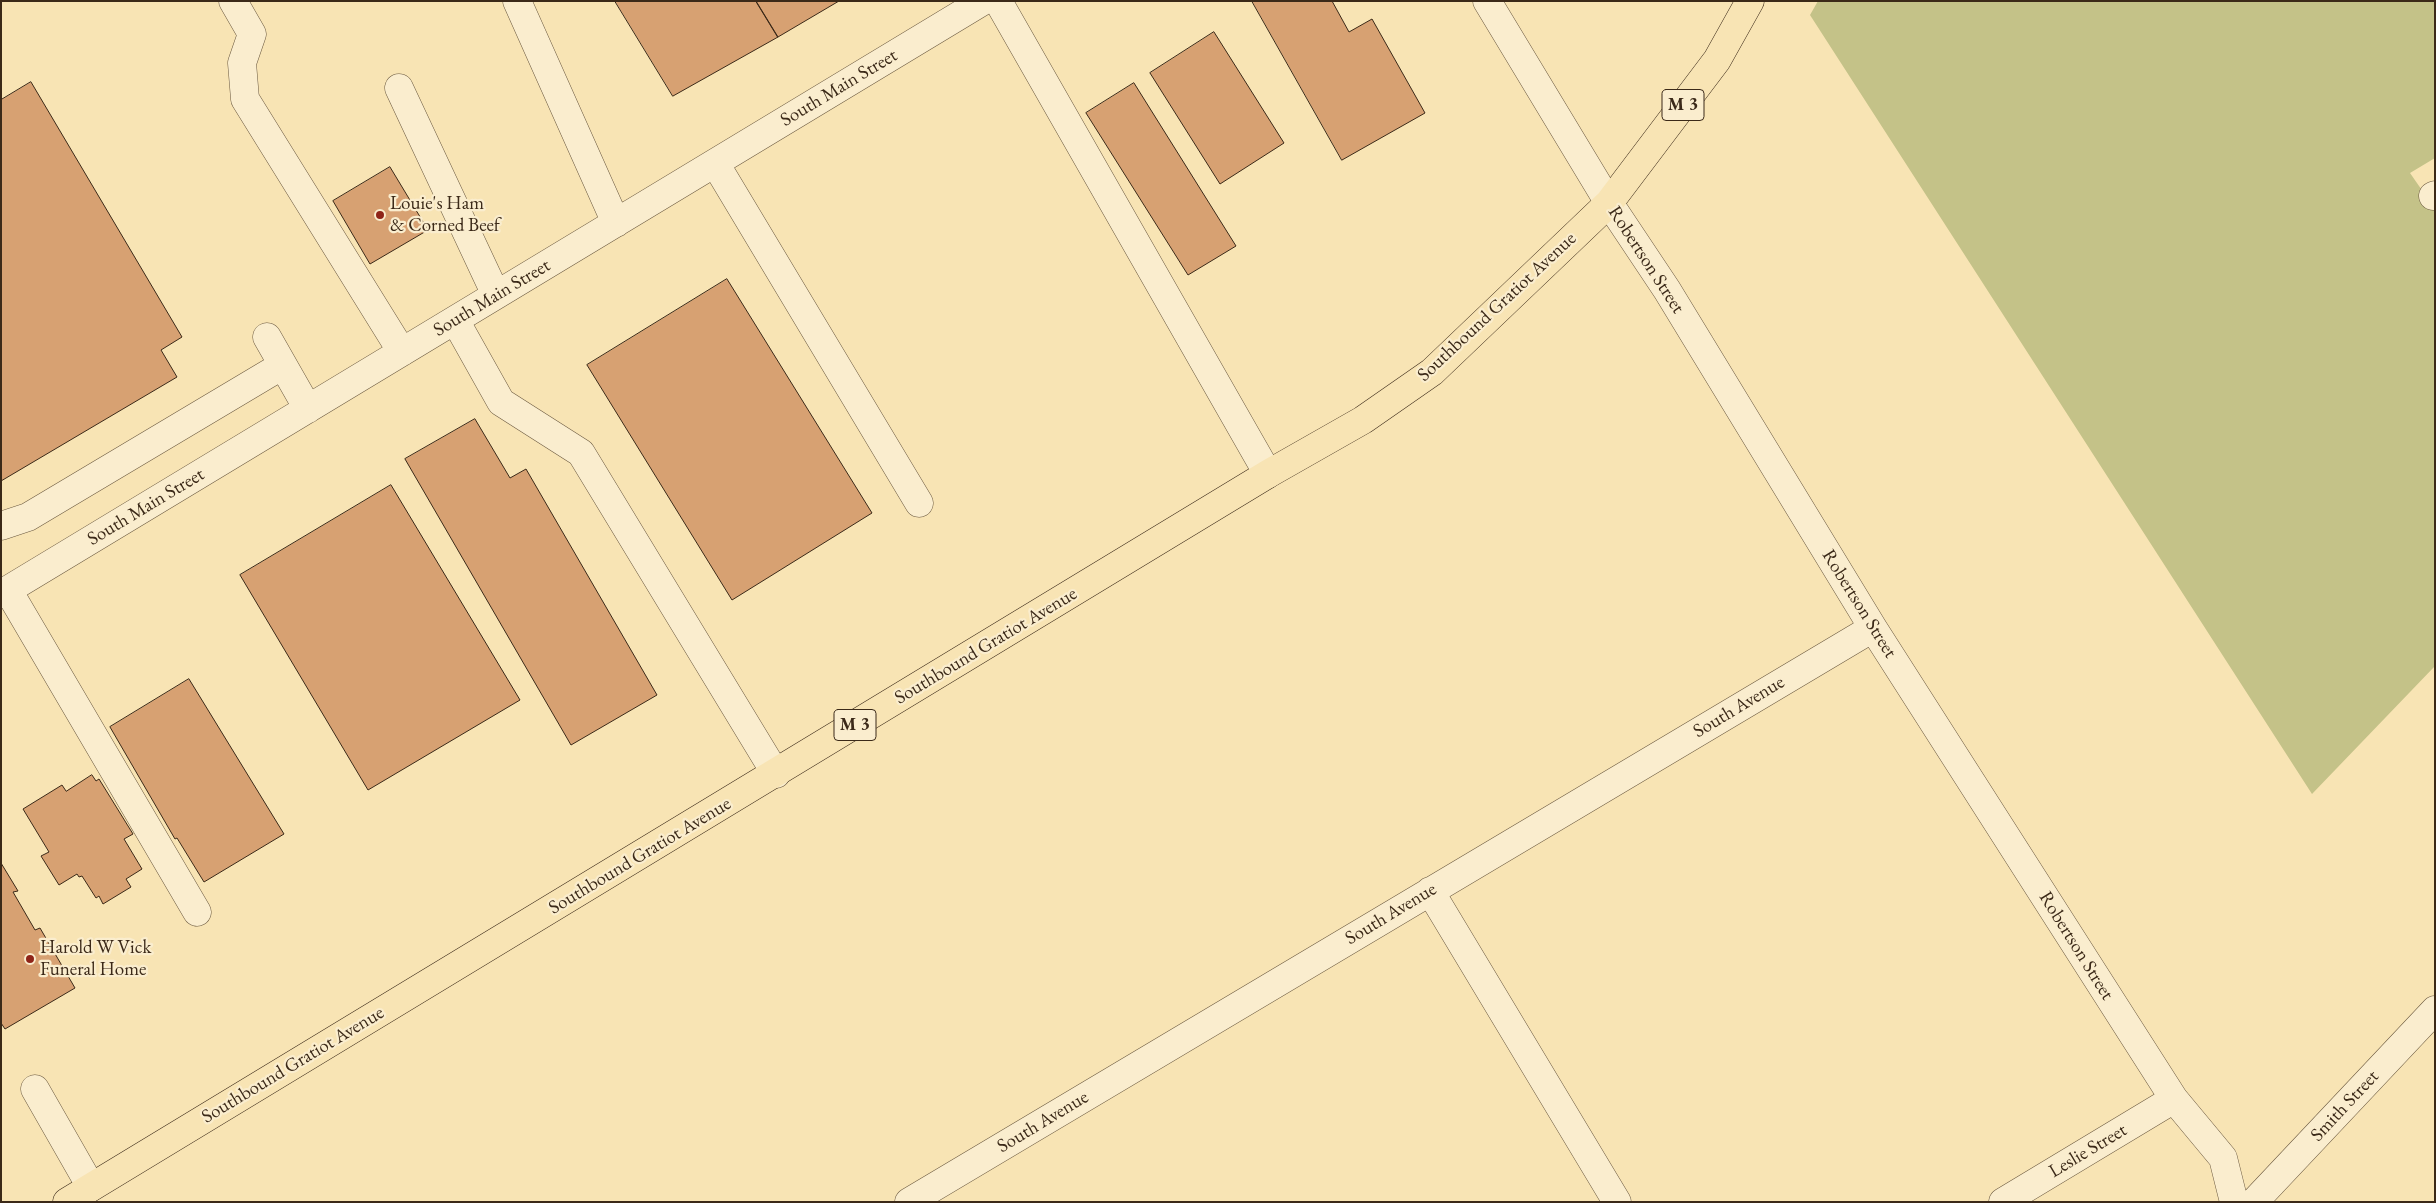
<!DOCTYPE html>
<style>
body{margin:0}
#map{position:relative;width:2436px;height:1203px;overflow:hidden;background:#f8e4b4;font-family:"EB Garamond",serif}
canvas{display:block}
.frame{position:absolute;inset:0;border:2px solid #3b2918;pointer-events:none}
</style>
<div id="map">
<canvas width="2436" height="1203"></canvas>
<div class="frame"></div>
</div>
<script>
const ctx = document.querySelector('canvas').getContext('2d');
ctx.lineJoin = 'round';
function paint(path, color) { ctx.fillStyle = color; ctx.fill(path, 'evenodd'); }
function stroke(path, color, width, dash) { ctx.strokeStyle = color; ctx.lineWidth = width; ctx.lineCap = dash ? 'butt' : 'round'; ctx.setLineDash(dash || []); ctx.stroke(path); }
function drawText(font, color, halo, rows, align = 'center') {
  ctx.font = font + ' "EB Garamond",serif'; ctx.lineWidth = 4.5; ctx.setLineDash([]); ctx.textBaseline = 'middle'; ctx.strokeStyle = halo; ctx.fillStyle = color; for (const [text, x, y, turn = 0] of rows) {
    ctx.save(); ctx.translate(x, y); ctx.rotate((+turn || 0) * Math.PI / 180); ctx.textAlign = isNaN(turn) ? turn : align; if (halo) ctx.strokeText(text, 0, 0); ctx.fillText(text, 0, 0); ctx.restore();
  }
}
paint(new Path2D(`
 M 1818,1 L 2435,1 L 2435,158 L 2410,173 L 2435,209 L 2435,666 L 2312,794 L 1810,15 Z`), '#c4c288');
const building = new Path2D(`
 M 615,1 L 756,1 L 778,37 L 673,96 Z
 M 756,1 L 839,1 L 778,37 Z
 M 1252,1 L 1332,1 L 1349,32 L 1372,19 L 1425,113 L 1342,160 Z
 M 1214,32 L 1284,143 L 1220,184 L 1150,73 Z
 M 31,82 L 182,337 L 161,350 L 177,377 L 1,481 L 1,100 Z
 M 1134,83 L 1236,246 L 1188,275 L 1086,113 Z
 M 390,167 L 428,230 L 370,264 L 333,201 Z
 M 727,279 L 872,513 L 732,600 L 587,365 Z
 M 475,419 L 510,478 L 526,469 L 657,695 L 571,745 L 405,459 Z
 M 391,485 L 520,700 L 368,790 L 240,575 Z
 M 189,679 L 284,834 L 204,882 L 177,838 L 175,839 L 110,727 Z
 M 92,775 L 96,781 L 99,779 L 133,834 L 124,839 L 142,869 L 126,879 L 131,887 L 103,904 L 99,896 L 96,898 L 82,876 L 79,877 L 77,874 L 59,885 L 41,856 L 49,852 L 23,809 L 62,785 L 66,791 Z
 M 1,863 L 18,891 L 13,892 L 35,930 L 40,928 L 75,988 L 5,1029 L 1,1023 Z`);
paint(building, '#d7a172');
stroke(building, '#3b2918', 1);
const minor = new Path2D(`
 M 233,1 L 252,34 L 242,63 L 245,99 L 402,352
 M 517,1 L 616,223
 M 998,1 L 1268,474
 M 1487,1 L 1609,203 L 1667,290 L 1873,628 L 2174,1099 L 2223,1158 L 2234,1202
 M 399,88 L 496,295
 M 715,163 L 919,503
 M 2433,196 L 2435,195
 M 455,320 L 501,402 L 581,453 L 776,774
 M 267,337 L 308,409
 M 1,526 L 28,517 L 283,365
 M 8,590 L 197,912
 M 1,594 L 983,1
 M 1430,891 L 1617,1202
 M 35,1089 L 91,1187
 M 909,1202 L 1873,628
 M 2003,1202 L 2174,1099
 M 2254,1202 L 2435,1010`);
const major = new Path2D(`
 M 67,1202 L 1268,474 L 1363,420 L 1432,372 L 1609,203 L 1717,60 L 1750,1`);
stroke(minor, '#6a583f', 29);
stroke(major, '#3b2918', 29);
stroke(minor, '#faedce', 28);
stroke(major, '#f8e4b4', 28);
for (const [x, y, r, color] of [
 [380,215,5,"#8f2418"],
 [30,959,5,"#8f2418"]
]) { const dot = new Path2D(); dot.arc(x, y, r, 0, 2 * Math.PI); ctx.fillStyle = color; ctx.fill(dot); stroke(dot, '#faedce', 2); }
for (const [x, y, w] of [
 [1683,105,42],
 [855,725,42]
]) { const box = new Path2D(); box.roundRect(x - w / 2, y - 15.5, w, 31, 4); ctx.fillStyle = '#faedce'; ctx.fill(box); stroke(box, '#3b2918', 1); }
drawText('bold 18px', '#3b2918', null, [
 ["M 3",1683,105],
 ["M 3",855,725]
]);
drawText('19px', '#3b2918', '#faedce', [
 ["South Main Street",839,88,-31],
 ["Robertson Street",1646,260,57],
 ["South Main Street",492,298,-31],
 ["Southbound Gratiot Avenue",1497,307,-43],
 ["South Main Street",146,507,-31],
 ["Robertson Street",1859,604,58],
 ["Southbound Gratiot Avenue",986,646,-31],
 ["South Avenue",1739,707,-31],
 ["Southbound Gratiot Avenue",640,856,-31],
 ["South Avenue",1391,914,-31],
 ["Robertson Street",2076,946,58],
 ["Southbound Gratiot Avenue",293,1065,-31],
 ["Smith Street",2345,1106,-47],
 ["South Avenue",1043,1122,-31],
 ["Leslie Street",2088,1151,-31]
]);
drawText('19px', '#3b2918', '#faedce', [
 ["Louie's Ham",390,204],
 ["& Corned Beef",390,226],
 ["Harold W Vick",40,948],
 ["Funeral Home",40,970]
], 'left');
</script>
